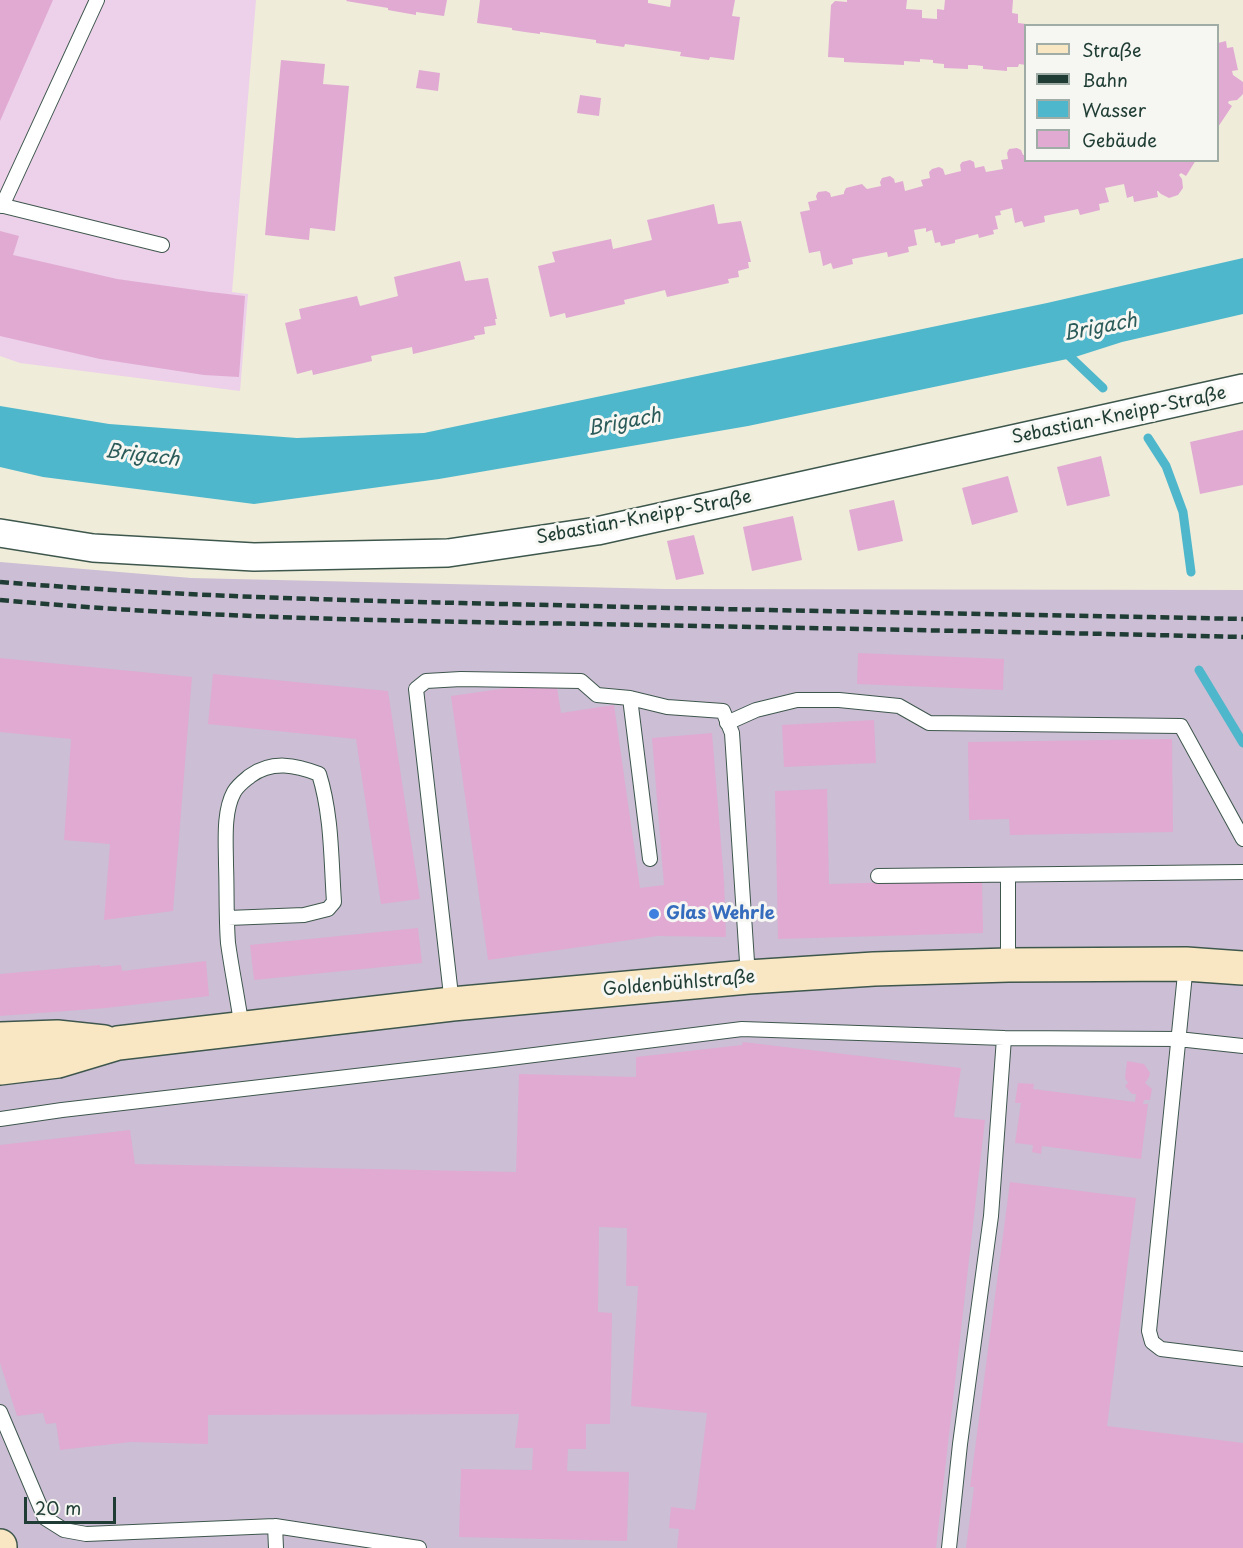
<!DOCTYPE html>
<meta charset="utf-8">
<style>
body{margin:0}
#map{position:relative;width:1243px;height:1548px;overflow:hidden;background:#efecda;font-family:"Playpen Sans",sans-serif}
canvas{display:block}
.legend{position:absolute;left:1024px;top:24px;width:195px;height:138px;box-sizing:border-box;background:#f6f6f2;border:2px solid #a0aca6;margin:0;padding:8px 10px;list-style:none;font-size:18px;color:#1f3d34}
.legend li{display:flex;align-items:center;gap:12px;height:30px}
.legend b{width:30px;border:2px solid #a0aca6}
.scale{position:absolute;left:24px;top:1497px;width:92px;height:27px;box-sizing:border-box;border:3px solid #1f3d34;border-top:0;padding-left:8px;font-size:18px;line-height:21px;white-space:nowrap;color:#1f3d34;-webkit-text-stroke:4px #f6f6f2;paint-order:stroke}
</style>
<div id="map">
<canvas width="1243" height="1548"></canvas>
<ul class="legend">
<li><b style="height:8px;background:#f9e7c3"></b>Straße</li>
<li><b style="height:8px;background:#1f3d34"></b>Bahn</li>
<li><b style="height:16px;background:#4eb7cb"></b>Wasser</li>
<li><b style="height:16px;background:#e0aad2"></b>Gebäude</li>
</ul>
<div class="scale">20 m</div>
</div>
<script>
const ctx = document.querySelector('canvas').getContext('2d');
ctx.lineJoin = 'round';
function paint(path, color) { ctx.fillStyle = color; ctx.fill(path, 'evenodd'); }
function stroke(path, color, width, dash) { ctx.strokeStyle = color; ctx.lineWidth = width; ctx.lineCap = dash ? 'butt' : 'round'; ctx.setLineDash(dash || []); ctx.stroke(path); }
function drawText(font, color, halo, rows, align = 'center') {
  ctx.font = font + ' "Playpen Sans",sans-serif'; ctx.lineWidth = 6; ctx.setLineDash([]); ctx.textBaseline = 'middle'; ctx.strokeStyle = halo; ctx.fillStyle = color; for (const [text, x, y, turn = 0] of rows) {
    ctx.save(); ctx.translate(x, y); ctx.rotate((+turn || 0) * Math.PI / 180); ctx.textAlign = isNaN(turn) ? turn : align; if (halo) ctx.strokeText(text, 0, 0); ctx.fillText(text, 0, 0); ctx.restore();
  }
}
paint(new Path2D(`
 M 0,0 L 256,0 L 232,292 L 248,294 L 240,391 L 20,363 L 0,356 Z`), '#edd0e9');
paint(new Path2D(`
 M 0,562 L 191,578 L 665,589 L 1243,590 L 1243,1548 L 0,1548 Z`), '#ccbed4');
paint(new Path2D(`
 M 1243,258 L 1243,314 L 1122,342 L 1072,358 L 748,426 L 439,479 L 254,504 L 43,477 L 0,467 L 0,406 L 109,424 L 297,438 L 424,433 L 1047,303 Z`), '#4eb7cb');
stroke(new Path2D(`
 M 1063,350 L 1103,388
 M 1148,438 L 1166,466 L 1183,512 L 1191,572
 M 1199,670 L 1243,743`), '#4eb7cb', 9);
paint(new Path2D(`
 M 0,0 L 53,0 L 0,121 Z
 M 347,0 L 447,0 L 444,16 L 416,12 L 416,15 L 388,10 L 388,8 L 346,1 Z
 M 480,0 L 648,0 L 648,3 L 670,7 L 671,0 L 735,0 L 732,16 L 740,17 L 734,60 L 710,57 L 709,60 L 680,56 L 681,52 L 625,44 L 624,47 L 596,43 L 596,40 L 540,32 L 540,34 L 525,32 L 512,30 L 512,28 L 477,23 Z
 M 847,0 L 907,0 L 906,9 L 922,10 L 922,18 L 937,19 L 937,9 L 944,10 L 945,0 L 1013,0 L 1012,13 L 1018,14 L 1018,23 L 1026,24 L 1026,65 L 1019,64 L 1018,67 L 1007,67 L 1007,71 L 983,69 L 983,66 L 974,65 L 968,65 L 968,69 L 944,68 L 944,64 L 933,63 L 933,60 L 920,59 L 920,62 L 904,61 L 904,65 L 844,62 L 844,58 L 828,57 L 831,5 L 835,1 L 847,2 Z
 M 1226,41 L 1227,48 L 1233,47 L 1238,70 L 1232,71 L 1233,75 L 1243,82 L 1243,94 L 1237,100 L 1229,101 L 1228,103 L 1232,106 L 1218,127 L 1218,43 Z
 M 281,60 L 325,64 L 323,84 L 349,86 L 335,231 L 310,228 L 309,240 L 265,235 Z
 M 419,70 L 440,73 L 438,91 L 416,88 Z
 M 580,95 L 601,98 L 599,116 L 577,113 Z
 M 1017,148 L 1021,150 L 1023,155 L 1026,155 L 1026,160 L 1196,160 L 1186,176 L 1181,173 L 1179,175 L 1182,179 L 1183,188 L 1178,195 L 1169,198 L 1161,194 L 1158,191 L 1157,191 L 1158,197 L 1134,202 L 1133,196 L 1127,198 L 1124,184 L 1105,188 L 1109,202 L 1099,204 L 1100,210 L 1080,215 L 1078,209 L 1044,216 L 1045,222 L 1024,227 L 1022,221 L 1015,223 L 1012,208 L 1000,211 L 1001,215 L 995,216 L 998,229 L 993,230 L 994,234 L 979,238 L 978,234 L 955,240 L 955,243 L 941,246 L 940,242 L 935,243 L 932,230 L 926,232 L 926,228 L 914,230 L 917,245 L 908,247 L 909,252 L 888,257 L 887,252 L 852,259 L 853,264 L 833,269 L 831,263 L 823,266 L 820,251 L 809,253 L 800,212 L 810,210 L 808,202 L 817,200 L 816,196 L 818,192 L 826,191 L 830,193 L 831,197 L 844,194 L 844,192 L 846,188 L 862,184 L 867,189 L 881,186 L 880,182 L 882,178 L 890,176 L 894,179 L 895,183 L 903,181 L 905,191 L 923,186 L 921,180 L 930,178 L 929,172 L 932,169 L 939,167 L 943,169 L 945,175 L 961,171 L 960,165 L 962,162 L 970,160 L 974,162 L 975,168 L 984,166 L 986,172 L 1003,169 L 1001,160 L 1008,159 L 1007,153 L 1009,149 Z
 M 714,204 L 718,224 L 741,221 L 751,262 L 748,262 L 749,268 L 738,271 L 739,277 L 728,279 L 729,283 L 667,297 L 665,290 L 624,300 L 625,304 L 566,318 L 565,313 L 550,317 L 538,266 L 555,262 L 552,252 L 611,239 L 613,249 L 652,240 L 647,220 Z
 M 0,231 L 19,236 L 13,255 L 117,279 L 210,292 L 245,296 L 239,377 L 204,375 L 100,359 L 0,336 Z
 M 460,261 L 465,281 L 488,278 L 497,319 L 495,319 L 496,325 L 484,327 L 485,334 L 474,336 L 475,339 L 413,354 L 412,347 L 371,356 L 372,361 L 313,375 L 312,370 L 297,374 L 285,323 L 301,319 L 299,309 L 357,296 L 360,306 L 398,296 L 394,277 Z
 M 1243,430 L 1243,485 L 1200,494 L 1190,442 Z
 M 1101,456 L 1110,496 L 1067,506 L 1057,467 Z
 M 1008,476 L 1018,512 L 972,525 L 962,488 Z
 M 894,500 L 903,541 L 858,551 L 849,510 Z
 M 793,516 L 802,560 L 752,571 L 743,527 Z
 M 694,535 L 704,574 L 676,580 L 667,541 Z
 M 858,653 L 1004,659 L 1003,690 L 857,684 Z
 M 0,658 L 192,677 L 173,911 L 104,920 L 110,844 L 64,840 L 71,739 L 0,732 Z
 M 213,674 L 388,691 L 420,899 L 381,904 L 356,739 L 208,724 Z
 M 556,681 L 561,713 L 614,705 L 640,888 L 664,885 L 652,738 L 712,733 L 724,880 L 726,937 L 658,936 L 488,960 L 451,696 Z
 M 874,720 L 876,763 L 784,767 L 782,725 Z
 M 1172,739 L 1173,832 L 1010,835 L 1009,819 L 969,820 L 968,742 Z
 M 827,789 L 829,884 L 982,880 L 983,933 L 778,939 L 775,791 Z
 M 418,928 L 422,963 L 254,980 L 250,945 Z
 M 206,961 L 209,996 L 106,1008 L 0,1016 L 0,974 L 100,965 L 101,967 L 121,965 L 122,971 Z
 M 743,1042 L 961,1068 L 954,1117 L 985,1120 L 936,1548 L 677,1548 L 679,1529 L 669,1528 L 671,1507 L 695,1510 L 707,1413 L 631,1406 L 638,1286 L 626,1286 L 627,1228 L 599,1227 L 598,1312 L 612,1313 L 610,1424 L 586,1424 L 586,1449 L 568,1449 L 567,1471 L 629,1472 L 627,1541 L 459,1537 L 461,1469 L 532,1470 L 533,1448 L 515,1448 L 519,1414 L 208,1415 L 208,1444 L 131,1442 L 60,1450 L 56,1423 L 46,1424 L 43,1413 L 17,1416 L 0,1363 L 0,1145 L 130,1130 L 135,1164 L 516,1172 L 519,1074 L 636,1077 L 636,1057 L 742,1045 Z
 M 1127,1061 L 1144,1064 L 1150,1073 L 1149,1077 L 1145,1083 L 1152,1089 L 1150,1100 L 1144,1100 L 1143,1104 L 1148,1104 L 1141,1159 L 1042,1146 L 1041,1154 L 1032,1152 L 1033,1145 L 1015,1143 L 1021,1103 L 1015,1103 L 1018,1083 L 1034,1084 L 1033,1089 L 1135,1102 L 1136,1094 L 1132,1094 L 1125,1086 L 1128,1083 L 1125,1078 Z
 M 1010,1182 L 1136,1198 L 1107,1426 L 1243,1443 L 1243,1548 L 966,1548 L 974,1487 L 970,1487 Z`), '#e0aad2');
const lane = new Path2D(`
 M 0,205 L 162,245
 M 2,206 L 97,0
 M 630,698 L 650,859
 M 727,723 L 756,710 L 797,700 L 839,700 L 899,706 L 929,723 L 1181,726 L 1243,839
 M 1008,875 L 1008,965
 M 878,876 L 1243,872
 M 228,918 L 304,915 L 328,909 L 334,902 C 331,860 332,815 319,774 C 296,765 272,760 250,776 C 244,781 238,785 234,792 C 223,812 226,843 226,865 C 227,890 226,917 228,943 C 232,972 238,1000 242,1029
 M 1186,964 L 1149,1331 L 1152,1342 L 1161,1349 L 1243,1359
 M 452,1004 L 416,689 L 426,681 L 461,679 L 581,681 L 597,695 L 630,698 L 667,707 L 723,711 L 732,733 L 748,977
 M 0,1119 L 62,1110 L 494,1060 L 742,1029 L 1004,1038 L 1178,1039 L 1243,1046
 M 0,1412 L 45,1518 L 64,1530 L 86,1534 L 275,1526 L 419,1548
 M 275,1526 L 276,1548
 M 949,1548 L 960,1444 L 991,1216 L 1004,1038`);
const street = new Path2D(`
 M 0,533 L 93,548 L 254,557 L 448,553 L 597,531 L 1243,388`);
const secondary = new Path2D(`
 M 0,1039 L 57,1037 L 104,1042
 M 0,1068 L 58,1061 L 118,1043 L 452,1004 L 748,977 L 874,969 L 1008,965 L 1186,964 L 1243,968
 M 0,1546 L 0,1548`);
stroke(lane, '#3e574d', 16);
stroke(street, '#3e574d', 30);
stroke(secondary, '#3e574d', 36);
stroke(lane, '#fff', 14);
stroke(street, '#fff', 27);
stroke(secondary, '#f9e7c3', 33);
stroke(new Path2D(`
 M 0,582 C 183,597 366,601 549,605 C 781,611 1012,614 1243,619
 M 0,600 C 197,618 395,621 593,624 C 810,628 1026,632 1243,637`), '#1f3d34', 4.5, [9, 4.5]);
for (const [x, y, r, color] of [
 [654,914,6,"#3f7fe0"]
]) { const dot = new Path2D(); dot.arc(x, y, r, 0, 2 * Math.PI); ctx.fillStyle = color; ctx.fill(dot); stroke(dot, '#f6f6f2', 2); }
drawText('18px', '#1f3d34', '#f6f6f2', [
 ["Sebastian-Kneipp-Straße",1119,416,-12],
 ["Sebastian-Kneipp-Straße",644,518,-11],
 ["Goldenbühlstraße",679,984,-5]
]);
drawText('bold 18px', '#366cbe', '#f6f6f2', [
 ["Glas Wehrle",666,914]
], 'left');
drawText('italic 20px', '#2b5c5a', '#f6f6f2', [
 ["Brigach",1100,328,-11],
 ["Brigach",624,423,-11],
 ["Brigach",142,456,7]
]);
</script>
